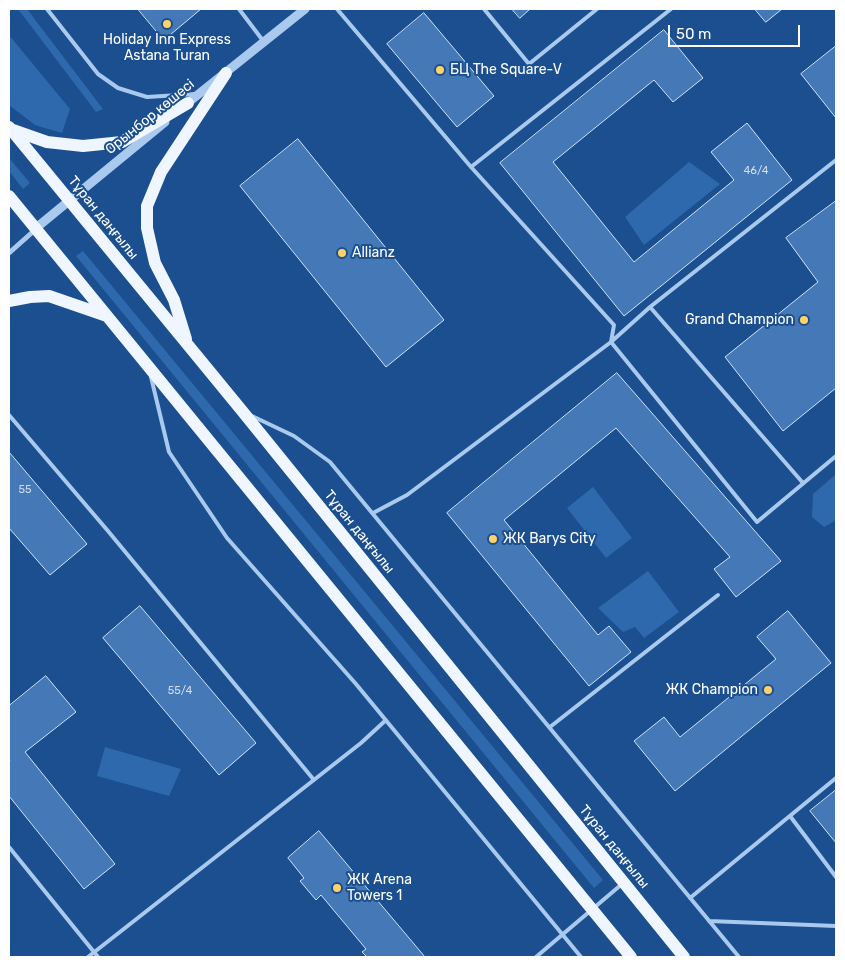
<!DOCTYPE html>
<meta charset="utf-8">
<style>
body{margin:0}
#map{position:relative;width:845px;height:966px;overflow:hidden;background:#1b4f8f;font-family:Rubik,sans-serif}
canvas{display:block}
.frame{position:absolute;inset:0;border:10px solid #fff;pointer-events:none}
.scale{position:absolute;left:668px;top:25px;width:132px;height:22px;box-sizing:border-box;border:2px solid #fff;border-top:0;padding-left:6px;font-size:15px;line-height:18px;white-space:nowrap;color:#fff;-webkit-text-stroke:4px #1b4f8f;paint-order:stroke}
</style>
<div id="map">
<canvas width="845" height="966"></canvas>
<div class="frame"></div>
<div class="scale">50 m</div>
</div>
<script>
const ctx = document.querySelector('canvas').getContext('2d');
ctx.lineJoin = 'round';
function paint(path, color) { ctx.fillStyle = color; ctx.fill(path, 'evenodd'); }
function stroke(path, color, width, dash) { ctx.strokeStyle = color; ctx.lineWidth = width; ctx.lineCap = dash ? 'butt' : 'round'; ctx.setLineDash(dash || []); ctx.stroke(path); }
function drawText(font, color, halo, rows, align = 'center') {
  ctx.font = font + ' Rubik,sans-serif'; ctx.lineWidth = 4; ctx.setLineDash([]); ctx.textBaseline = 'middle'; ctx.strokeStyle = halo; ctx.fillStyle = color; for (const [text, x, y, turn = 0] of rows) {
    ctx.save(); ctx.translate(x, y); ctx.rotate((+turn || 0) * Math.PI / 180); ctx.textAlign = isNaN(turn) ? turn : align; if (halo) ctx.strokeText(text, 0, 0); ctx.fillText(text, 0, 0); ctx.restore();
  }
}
paint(new Path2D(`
 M 18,9 L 27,9 L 103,109 L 96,112 Z
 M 9,35 L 70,109 L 62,133 L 35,125 L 9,105 Z
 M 9,158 L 30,183 L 23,189 L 9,171 Z
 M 689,162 L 720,184 L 644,245 L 625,217 Z
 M 83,251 L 603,880 L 594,888 L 76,256 Z
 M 836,474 L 836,520 L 824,527 L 812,517 L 813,494 Z
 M 593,487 L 632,538 L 606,558 L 567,508 Z
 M 648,571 L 679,612 L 644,638 L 635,627 L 623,632 L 598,608 Z
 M 105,747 L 181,769 L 169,796 L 97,776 Z`), '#2e69ad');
const building = new Path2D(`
 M 138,9 L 201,9 L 164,40 Z
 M 512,9 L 530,9 L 520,18 Z
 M 755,9 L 782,9 L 766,22 Z
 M 424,13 L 494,96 L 457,127 L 387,44 Z
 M 664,30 L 703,78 L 673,102 L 654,80 L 553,162 L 634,262 L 734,180 L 711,152 L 747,123 L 792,180 L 624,316 L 500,163 Z
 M 836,46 L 836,118 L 801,74 Z
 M 298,139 L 444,320 L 386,367 L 240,186 Z
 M 836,201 L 836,388 L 783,431 L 725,357 L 818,282 L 786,238 Z
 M 617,373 L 781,561 L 736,597 L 714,569 L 730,557 L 616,428 L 504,520 L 598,635 L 609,626 L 631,652 L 589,686 L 447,513 Z
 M 9,452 L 87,544 L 50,575 L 9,528 Z
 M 140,606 L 256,743 L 219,775 L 103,638 Z
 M 788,611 L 831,663 L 675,791 L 634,741 L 664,717 L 680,737 L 776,659 L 757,637 Z
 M 46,676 L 76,712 L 25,752 L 115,864 L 84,889 L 9,796 L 9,762 L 10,761 L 9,759 L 9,706 Z
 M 836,790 L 836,843 L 810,811 Z
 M 319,831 L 425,957 L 367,957 L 362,952 L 366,949 L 321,895 L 316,900 L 300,881 L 304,878 L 288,858 Z`);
paint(building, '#4478b7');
stroke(building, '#cfe3fa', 1);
stroke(new Path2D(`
 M 47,9 L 98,74 L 118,88 L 147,97 L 195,94
 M 239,9 L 264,42
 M 337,9 L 471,167 L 614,325 L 611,342 L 757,522 L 836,456
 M 484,9 L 529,64 L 597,9
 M 471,167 L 671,9
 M 650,307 L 803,483
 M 151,377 L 169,452 L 227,538 L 356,684 L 581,957
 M 9,415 L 108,531 L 314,780
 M 252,416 L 294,436 L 330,462 L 739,957
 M 373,513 L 407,495 L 611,342 L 650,307 L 836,160
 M 550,727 L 718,595
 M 790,816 L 836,877
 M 9,847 L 98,957
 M 690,898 L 836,778
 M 709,921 L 836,926
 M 88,957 L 361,743 L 386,720
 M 536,957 L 622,884`), '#a9c9ee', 4);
stroke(new Path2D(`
 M 9,253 L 36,229`), '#a9c9ee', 5);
stroke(new Path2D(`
 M 185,105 L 305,9
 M 36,228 L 165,122`), '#a9c9ee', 9);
stroke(new Path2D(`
 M 9,127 L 243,412 L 684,957
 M 10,129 L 47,142 L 83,146 L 122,142 L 188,103
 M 9,196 L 631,957
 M 9,301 L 30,297 L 49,296 L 107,316
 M 186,339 L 174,300 L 155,263 L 147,228 L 147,206 L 161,172 L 226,73`), '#f0f6ff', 12);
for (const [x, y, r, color] of [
 [167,24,5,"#ffd166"],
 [440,70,5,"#ffd166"],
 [342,253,5,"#ffd166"],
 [804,320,5,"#ffd166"],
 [493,539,5,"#ffd166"],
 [768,690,5,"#ffd166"],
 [337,888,5,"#ffd166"]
]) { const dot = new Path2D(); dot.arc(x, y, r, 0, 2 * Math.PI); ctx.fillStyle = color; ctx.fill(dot); stroke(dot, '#1b4f8f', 2); }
drawText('11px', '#d0dded', null, [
 ["46/4",756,171],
 ["55",25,490],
 ["55/4",180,691]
]);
drawText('14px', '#fff', '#1b4f8f', [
 ["Holiday Inn Express",167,40,"center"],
 ["Astana Turan",167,56,"center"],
 ["БЦ The Square-V",450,70],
 ["Allianz",352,253],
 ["Grand Champion",794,320,"right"],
 ["ЖК Barys City",503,539],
 ["ЖК Champion",758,690,"right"],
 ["ЖК Arena",347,880],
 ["Towers 1",347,896]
], 'left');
drawText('14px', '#fff', '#1b4f8f', [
 ["Орынбор көшесі",150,117,-39],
 ["Тұран даңғылы",103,218,51],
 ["Тұран даңғылы",359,532,51],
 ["Тұран даңғылы",614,847,51]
]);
</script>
